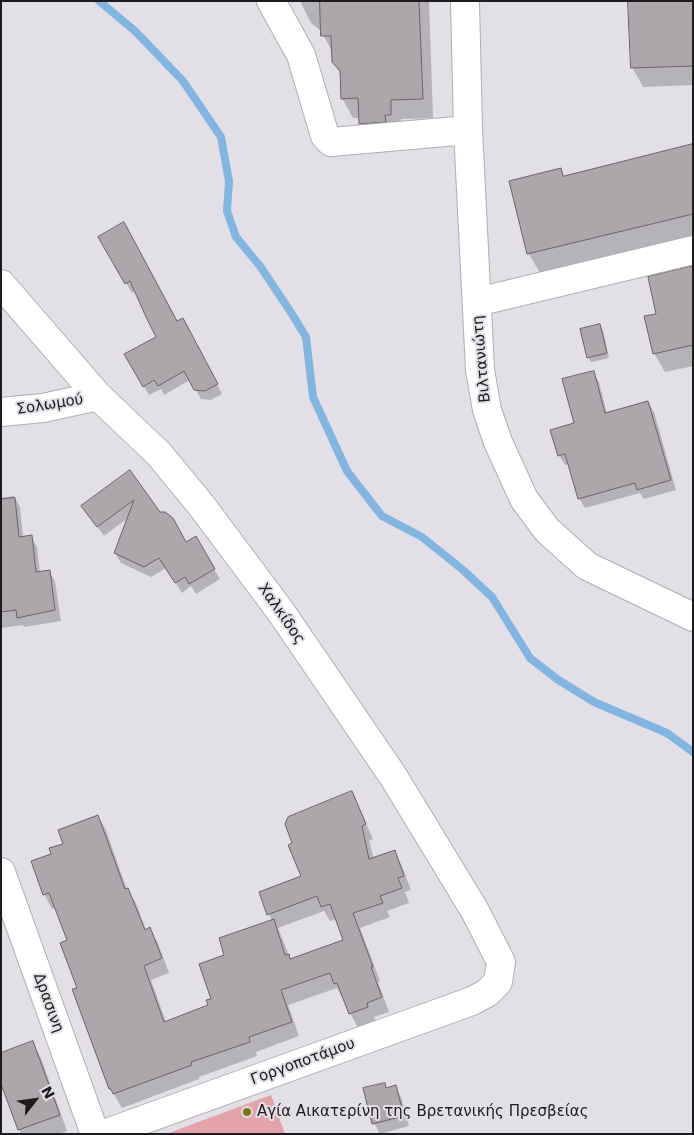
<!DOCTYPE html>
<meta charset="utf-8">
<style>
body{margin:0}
#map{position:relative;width:694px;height:1135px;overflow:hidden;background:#e3dfe6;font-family:"DejaVu Sans",sans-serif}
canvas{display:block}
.frame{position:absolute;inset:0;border:2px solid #1d1b1e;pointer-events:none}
.north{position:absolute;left:10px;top:1075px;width:50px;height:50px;-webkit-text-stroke:4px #e3dfe6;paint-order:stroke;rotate:60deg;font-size:14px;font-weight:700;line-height:20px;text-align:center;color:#1d1b1e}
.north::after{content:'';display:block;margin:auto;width:18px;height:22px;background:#1d1b1e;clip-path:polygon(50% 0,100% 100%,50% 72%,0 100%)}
</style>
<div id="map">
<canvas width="694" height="1135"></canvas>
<div class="frame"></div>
<div class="north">N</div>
</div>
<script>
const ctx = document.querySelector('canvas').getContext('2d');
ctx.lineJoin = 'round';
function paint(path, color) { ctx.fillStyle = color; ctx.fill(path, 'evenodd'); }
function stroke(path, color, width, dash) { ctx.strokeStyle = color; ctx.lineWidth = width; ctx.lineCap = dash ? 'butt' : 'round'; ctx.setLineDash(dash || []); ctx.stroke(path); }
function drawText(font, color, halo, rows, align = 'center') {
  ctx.font = font + ' "DejaVu Sans",sans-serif'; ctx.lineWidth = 4; ctx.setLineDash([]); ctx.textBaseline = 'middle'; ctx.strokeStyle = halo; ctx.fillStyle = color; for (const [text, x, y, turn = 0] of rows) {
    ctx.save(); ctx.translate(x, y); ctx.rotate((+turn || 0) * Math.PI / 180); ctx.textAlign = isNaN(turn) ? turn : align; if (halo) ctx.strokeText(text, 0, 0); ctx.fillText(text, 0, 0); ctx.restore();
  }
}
paint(new Path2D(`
 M 271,1095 L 285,1134 L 166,1134 Z`), '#e2a3aa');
paint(new Path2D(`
 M 300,1 L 429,1 L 433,118 L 401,119 L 402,134 L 372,143 L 360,124 L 360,118 L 353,118 L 342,98 L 341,75 L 333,61 L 333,53 L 321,31 L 311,23 Z
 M 693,1 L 693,85 L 643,87 L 632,67 Z
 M 693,145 L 693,236 L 540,273 L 529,254 L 511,182 L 560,170 L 564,176 Z
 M 99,238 L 177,322 L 188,329 L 222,394 L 211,400 L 201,399 L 190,380 L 164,395 L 161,389 L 149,395 L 126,355 L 158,337 L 136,290 L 132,293 Z
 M 693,267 L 693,366 L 665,372 L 654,353 L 658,315 Z
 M 600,326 L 603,330 L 609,358 L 591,362 L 588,357 Z
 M 593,372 L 599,382 L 607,414 L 648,402 L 654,412 L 676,490 L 644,499 L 640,493 L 585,508 L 579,498 L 570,464 L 565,465 L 559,455 L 575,424 Z
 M 129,472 L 160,513 L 186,544 L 195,538 L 220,579 L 196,594 L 191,586 L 182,593 L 166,568 L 151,577 L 121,563 L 115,553 L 128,518 L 104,536 L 83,507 Z
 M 14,496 L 20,507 L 23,537 L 31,537 L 37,547 L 40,573 L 49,571 L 55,581 L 61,621 L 24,627 L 23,625 L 1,628 L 1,498 Z
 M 351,793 L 359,807 L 373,839 L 369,841 L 374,859 L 394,852 L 402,866 L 411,890 L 405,892 L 409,903 L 387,911 L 390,917 L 360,928 L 380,981 L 378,982 L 389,1012 L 374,1017 L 376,1021 L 358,1028 L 337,988 L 288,1005 L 299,1036 L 256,1052 L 257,1056 L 199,1077 L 199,1079 L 122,1108 L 111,1089 L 79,988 L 69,941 L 56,907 L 52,909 L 44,894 L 53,855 L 98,816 L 106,830 L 127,890 L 136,903 L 146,930 L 149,929 L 158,943 L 169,973 L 151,980 L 166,1022 L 210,1006 L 226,956 L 272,921 L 260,893 L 302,877 ZM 324,911 L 330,921 L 337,919 L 344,941 L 291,960 L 278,928 Z
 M 32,1043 L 41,1058 L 67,1131 L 59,1134 L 21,1134 L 1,1081 Z
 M 384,1084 L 387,1089 L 395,1087 L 401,1097 L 409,1126 L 380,1134 L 374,1123 Z`), '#0003');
stroke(new Path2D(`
 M 99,1 L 135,31 L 183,81 L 221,137 L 229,181 L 227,211 L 236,237 L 260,266 L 292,314 L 306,337 L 313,397 L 347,471 L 382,516 L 422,537 L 463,570 L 492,597 L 530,658 L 557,679 L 594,702 L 667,733 L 693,752`), '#83b5e1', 8);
const building = new Path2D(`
 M 320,1 L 419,1 L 423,99 L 391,100 L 391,115 L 385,115 L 386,122 L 359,124 L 358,98 L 341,99 L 340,71 L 332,62 L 331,36 L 321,36 Z
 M 628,1 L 693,1 L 693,66 L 631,68 Z
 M 693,144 L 693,214 L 527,254 L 509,181 L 561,168 L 563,176 Z
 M 124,222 L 177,321 L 183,318 L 218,384 L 205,391 L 194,390 L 184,371 L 158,386 L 154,380 L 143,387 L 124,354 L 156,337 L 146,317 L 130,281 L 125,284 L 98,237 Z
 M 693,266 L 693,345 L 653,354 L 644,316 L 656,314 L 648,277 Z
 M 600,324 L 607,353 L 587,358 L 580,329 Z
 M 594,371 L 605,413 L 648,401 L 671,480 L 637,490 L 635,483 L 578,499 L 565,454 L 558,456 L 550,430 L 574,423 L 562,379 Z
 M 130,470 L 160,512 L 165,512 L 173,518 L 186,542 L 196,536 L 215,569 L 189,584 L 185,577 L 175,583 L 159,558 L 144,567 L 114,553 L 134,500 L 97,527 L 81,506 Z
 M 15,498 L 19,537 L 32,535 L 36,572 L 50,570 L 55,610 L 17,618 L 16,610 L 1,612 L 1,499 Z
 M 352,791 L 366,824 L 362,826 L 369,859 L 395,850 L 404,876 L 398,878 L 402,888 L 380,896 L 383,903 L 353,913 L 373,967 L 371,967 L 382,997 L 367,1003 L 368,1007 L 349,1014 L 337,983 L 334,984 L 330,973 L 281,990 L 292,1022 L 249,1037 L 250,1042 L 191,1062 L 192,1065 L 113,1094 L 111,1089 L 109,1089 L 72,989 L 77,988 L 60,943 L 67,940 L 49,893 L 43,895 L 31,861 L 51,854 L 49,848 L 63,844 L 58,830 L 98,815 L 125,889 L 128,888 L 145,930 L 150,927 L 162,958 L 144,966 L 164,1022 L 208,1005 L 206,1000 L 211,999 L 199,964 L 224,955 L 219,938 L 274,919 L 285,955 L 289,954 L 290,959 L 343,940 L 330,904 L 321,907 L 317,896 L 267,915 L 259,892 L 301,876 L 288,845 L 292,843 L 285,824 L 288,817 Z
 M 33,1041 L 60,1115 L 18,1130 L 1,1084 L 1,1053 Z
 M 385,1083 L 386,1088 L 396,1085 L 404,1116 L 372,1124 L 363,1088 Z`);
paint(building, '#ada6ab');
stroke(building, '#696367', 1);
const minor = new Path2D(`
 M 271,1 L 301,55 L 325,136 L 331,142 L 468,130
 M 465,1 L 468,130 L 480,370 L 487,410 L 498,442 L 524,499 L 547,530 L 587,566 L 693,617
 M 1,284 L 98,396 L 159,454 L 201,505 L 281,612 L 393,776 L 475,911 L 501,962 L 498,982 L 487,993 L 472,1001 L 104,1134
 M 477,302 L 693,250
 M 1,412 L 43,408 L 98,396
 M 1,872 L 95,1134`);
stroke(minor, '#b1adb4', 30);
stroke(minor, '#fff', 28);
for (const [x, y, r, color] of [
 [247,1112,5,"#7c761b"]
]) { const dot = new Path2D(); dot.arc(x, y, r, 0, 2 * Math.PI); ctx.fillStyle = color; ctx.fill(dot); stroke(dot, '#e3dfe6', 2); }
drawText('15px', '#1d1b1e', '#e3dfe6', [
 ["Βιλτανιώτη",482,359,-95],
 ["Σολωμού",50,405,-9],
 ["Χαλκίδος",281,614,55],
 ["Δρασινη",48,1003,70],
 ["Γοργοποτάμου",303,1062,-20]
]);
drawText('15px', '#1d1b1e', '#e3dfe6', [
 ["Αγία Αικατερίνη της Βρετανικής Πρεσβείας",257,1112]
], 'left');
</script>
